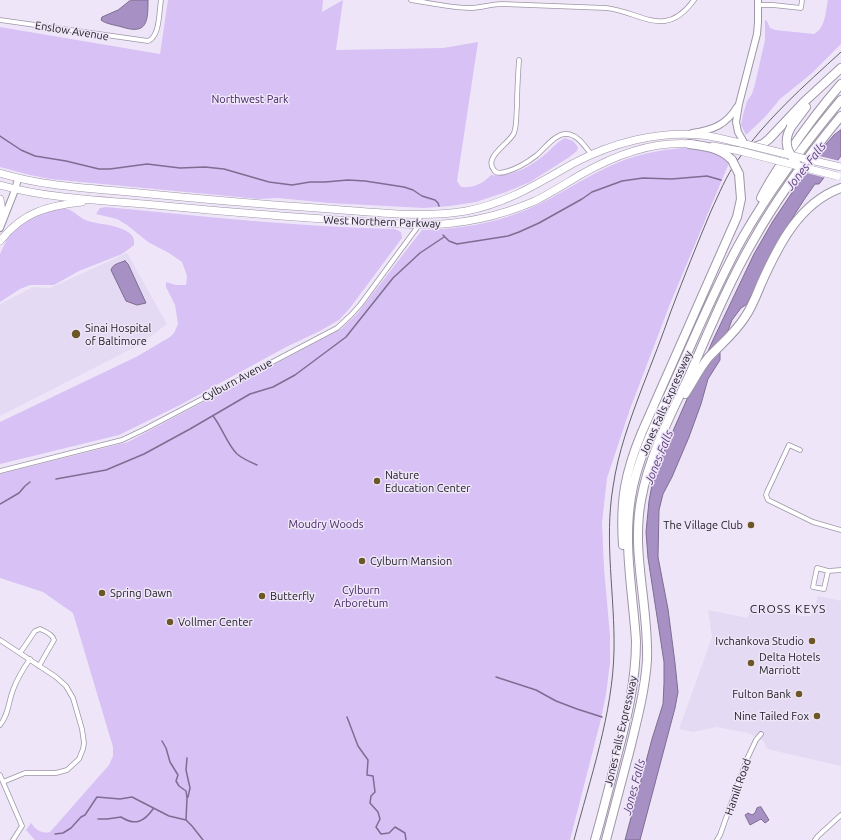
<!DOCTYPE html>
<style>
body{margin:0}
canvas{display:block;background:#eee6f8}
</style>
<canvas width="841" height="840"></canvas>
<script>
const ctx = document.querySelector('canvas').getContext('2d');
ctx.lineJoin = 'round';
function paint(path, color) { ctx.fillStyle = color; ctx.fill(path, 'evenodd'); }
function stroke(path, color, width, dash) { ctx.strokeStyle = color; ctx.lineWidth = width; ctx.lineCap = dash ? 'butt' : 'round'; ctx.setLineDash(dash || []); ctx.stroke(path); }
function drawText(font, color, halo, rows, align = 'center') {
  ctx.font = font + ' Ubuntu,sans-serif'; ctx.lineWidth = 3; ctx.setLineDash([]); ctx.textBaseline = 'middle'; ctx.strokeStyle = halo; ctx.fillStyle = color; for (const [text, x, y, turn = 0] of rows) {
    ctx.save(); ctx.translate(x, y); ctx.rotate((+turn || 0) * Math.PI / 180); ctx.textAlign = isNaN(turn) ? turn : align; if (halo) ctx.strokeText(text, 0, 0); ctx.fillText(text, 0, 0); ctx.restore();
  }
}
paint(new Path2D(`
 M 127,253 L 167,324 L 139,345 L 0,416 L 0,304 L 33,287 L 50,288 Z
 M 818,596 L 841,601 L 841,766 L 767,749 L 764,742 L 758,738 L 748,733 L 717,727 L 693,732 L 679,729 L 712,637 L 708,610 L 748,618 L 751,605 L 801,616 L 811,616 Z`), '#e4daf3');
paint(new Path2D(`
 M 168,0 L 323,0 L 322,12 L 343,0 L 336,50 L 443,48 L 478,42 L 457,181 L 461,187 C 473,188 483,184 491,175 C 513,177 532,166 548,152 C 554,146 558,142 565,138 L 573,141 L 578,147 L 577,151 L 568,158 L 530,182 L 506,192 L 476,202 L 450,206 L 424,208 L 329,203 L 278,198 L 259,199 L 50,179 L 30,175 L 0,167 L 0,27 L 160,54 Z
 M 828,0 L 841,0 L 841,44 L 811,74 L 780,99 L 765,117 L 746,135 L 741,125 L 743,115 L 747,101 L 752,94 L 755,84 L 765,40 L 765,20 L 767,21 L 770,28 L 775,30 L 814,34 C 826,27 825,13 828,0 Z
 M 683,148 L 707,150 L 715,152 L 729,163 L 670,304 L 630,409 L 607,478 L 602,523 L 604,568 L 610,636 L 610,663 L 606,694 L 601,719 L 570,840 L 35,840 L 26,830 L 31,823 C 36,830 41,834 50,832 L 109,765 L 113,756 L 113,747 L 73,613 L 43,592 L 0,578 L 0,474 L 128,442 L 341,329 L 357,314 L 422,230 C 457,229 493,224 526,210 C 555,198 581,179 610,166 C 633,155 658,150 683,148 Z
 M 106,207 C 202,216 298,227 395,229 L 401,232 L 402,238 L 350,308 L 339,320 L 320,331 L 286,347 L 180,405 L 119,435 L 0,464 L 0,422 L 136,357 L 170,337 L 174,333 L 178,324 L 175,305 L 166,287 L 166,282 L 176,285 L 186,285 L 187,276 L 182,262 L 169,253 L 148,242 L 127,225 L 117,219 L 96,214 L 100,208 Z
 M 63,208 C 74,209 78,218 88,221 C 99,225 138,225 134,245 L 122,254 L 79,271 L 54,285 L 30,285 L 20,289 L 0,302 L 0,254 L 7,239 L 20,224 L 46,212 Z`), '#d8c1f5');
const water = new Path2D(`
 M 131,0 L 148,0 C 148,22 147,35 122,27 C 115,25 106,24 101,20 L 102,17 L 118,10 Z
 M 841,130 L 841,156 L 819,184 L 815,184 C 788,221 767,263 747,304 L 741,308 L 732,320 L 720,351 L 720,360 L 708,379 L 701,404 L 689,437 L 672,477 L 663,494 L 659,510 L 658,557 L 668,609 L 675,663 L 678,692 L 675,708 L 640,840 L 625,840 L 652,739 L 663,704 L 664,683 L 664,662 L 648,558 L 646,532 L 649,501 L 652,485 L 662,456 L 713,340 L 754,254 L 773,221 L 820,151 L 834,135 Z
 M 125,261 L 128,264 L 146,303 L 137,305 L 126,301 L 111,270 C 113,264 119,263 125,261 Z
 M 761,807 L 769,820 L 765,823 L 761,819 L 750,825 L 745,815 L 748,813 L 752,815 L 755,813 L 757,808 Z`);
paint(water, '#a790c3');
stroke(water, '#7e6d92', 1);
paint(new Path2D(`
 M 815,155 L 840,161 L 826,178 L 803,172 Z`), '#eee6f8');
stroke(new Path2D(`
 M 0,136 L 21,150 L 35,156 L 66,161 L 99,169 L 110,169 L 147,164 L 180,168 L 205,167 L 224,169 L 269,182 L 292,185 L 310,182 L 325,182 L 348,180 L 365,181 L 404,187 L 413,190 L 422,196 L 435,200 L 438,203 L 439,206
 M 443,235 L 449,241 L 457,244 L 508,236 L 519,232 L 539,223 L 582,199 L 592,192 L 622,181 L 643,178 L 672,179 L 707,176 L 721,180
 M 213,416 C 222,427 227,444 237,454 C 243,459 250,462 257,465
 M 56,479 L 106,470 L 144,454 L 190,429 L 250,394 L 273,387 L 295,375 L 346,337 L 393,278 L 420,253 L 444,237
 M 0,504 L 19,493 L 25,486 L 30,482
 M 496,677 L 536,690 L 556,701 L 577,709 L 602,717
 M 347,717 L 358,746 L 368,760 L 367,775 L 373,776 L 375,792 L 371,796 L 370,803 L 378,812 L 380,819 L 376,827 L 381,834 L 389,833 L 395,827 L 405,833 L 406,840
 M 162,741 L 166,748 L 170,762 L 178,775 L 176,781 L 179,786 L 186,791 L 187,798 L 186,820
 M 187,758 L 186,770 L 190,788 L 188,797
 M 98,819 L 107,819 L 121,817 C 135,826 144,822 153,809
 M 55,834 L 63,833 L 71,828 L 81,817 L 85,815 L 97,797 L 120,799 L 132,797 L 169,816 L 186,820 L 192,826 L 203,840`), '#7e6d92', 1.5);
const street = new Path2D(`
 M 411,0 C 430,3 451,8 470,8 C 481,8 491,4 502,4 L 606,8 C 642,12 665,40 694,0
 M 759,5 L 773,5 L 801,8 L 802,0
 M 0,20 L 148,41 C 160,37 159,11 161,0
 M 519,60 C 518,75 517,90 517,106 C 516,115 517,125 514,133 C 509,144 483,157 494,170 C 496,174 501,173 505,172 C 517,169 528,162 537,155 C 545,148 555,134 566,134 C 578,134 585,147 592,155
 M 800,450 L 789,445 L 767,492 L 766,495 L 768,500 L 813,522 L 841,530
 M 0,471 L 122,440 L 145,429 L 337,328 L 351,315 L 360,305 L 419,225 L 420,214
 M 828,571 L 824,589 L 813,587 L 817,568 L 828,571 L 841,570
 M 0,640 L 56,677 L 66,686 L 73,698 L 82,729 L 84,743 L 83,749 L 79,759 L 67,770 L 56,773 L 25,773 L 3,782
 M 20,653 L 35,631 L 40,629 C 45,631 53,635 54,640 L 39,666
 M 0,725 C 9,714 8,703 13,690 C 17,679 23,669 30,659
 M 0,775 L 22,826 L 13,840
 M 717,840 L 720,835 L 747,759 L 756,740 L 761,734
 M 815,840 L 818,836 L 841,815`);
const secondary = new Path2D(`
 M 692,133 C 713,130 726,125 737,107
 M 745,144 L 738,132 L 736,122 L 739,104 L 757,34 L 758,22 L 758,0
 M 0,228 L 15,190 L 18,179`);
const primary = new Path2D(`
 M 713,146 L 740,151
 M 806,159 L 841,167
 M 0,173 C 42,186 86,188 129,192 C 191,198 254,204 317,208 C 364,211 420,219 466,211 C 508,203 538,183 574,163 C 612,143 657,131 700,135 C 715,136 730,141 745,144
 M 0,185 C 47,198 96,200 144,204 C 236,213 327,220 419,225 C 460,225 498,217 535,201 C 551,193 565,184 580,175 C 615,155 652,141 693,144
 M 0,199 L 2,211 L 0,224
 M 0,241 C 23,212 47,206 82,202`);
const highway = new Path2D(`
 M 791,127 L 806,107
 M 689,144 C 705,146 721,148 732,160
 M 754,147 L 763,144 L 769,139 L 804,102 L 841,68
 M 761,198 C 768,183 778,169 787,155 C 804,130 821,107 841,84
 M 685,394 C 693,382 699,369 708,358 C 721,344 735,333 745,317 C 752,307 756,296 761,284 C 778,246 799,203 841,188
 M 623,545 C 620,500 625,473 642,432 L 737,217 L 741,199 L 739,174
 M 595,840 C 603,812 610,784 617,756 C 627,718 636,681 636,641 C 633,593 623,545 631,497 C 638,454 660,415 677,376 C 698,330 718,281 743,237 C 771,188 805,143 841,100
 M 606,840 C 614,810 622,779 630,749 C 637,720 645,690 647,660 C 649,607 631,553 641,500 C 649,456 670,416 689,376 C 709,331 728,284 753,241 C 778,196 808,156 841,116`);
stroke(street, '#9e96a7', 5.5);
stroke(secondary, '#9e96a7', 8);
stroke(primary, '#9e96a7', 8);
stroke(highway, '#9e96a7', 10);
stroke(street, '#fff', 4);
stroke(secondary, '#fff', 6);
stroke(primary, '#fff', 7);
stroke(highway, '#fff', 8);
stroke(new Path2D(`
 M 574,840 C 590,779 613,713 614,650 C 615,596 604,541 613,487 C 618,452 630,420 642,388 C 652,362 662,337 671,311 C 684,277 697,244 711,211 C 719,194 726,176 737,161 C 766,119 804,86 841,52`), '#66616c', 1);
const primaryBridge = new Path2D(`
 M 745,144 L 806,159
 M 740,151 L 837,176`);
const highwayBridge = new Path2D(`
 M 791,127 C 782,143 788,152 798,166
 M 732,160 L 739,174`);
stroke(primaryBridge, '#9e96a7', 8, []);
stroke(highwayBridge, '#9e96a7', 10, []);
stroke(primaryBridge, '#fff', 7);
stroke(highwayBridge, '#fff', 8);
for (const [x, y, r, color] of [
 [76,334,5,"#6d5726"],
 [377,481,4,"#6d5726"],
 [751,525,4,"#6d5726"],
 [362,561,4,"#6d5726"],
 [102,593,4,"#6d5726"],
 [262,596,4,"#6d5726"],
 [170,622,4,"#6d5726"],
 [812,641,4,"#6d5726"],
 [751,663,4,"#6d5726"],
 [799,694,4,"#6d5726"],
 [817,716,4,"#6d5726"]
]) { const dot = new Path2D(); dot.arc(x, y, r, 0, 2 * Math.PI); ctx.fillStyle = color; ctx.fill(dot); stroke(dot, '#eee6f8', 1.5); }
drawText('11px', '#1d1a21', '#eee6f8', [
 ["Enslow Avenue",72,31,9],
 ["West Northern Parkway",382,222,2],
 ["Cylburn Avenue",237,380,-28],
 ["Jones Falls Expressway",666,403,-66],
 ["Jones Falls Expressway",621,731,-77],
 ["Hamill Road",738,787,-71]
]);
drawText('11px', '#422260', '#eee6f8', [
 ["Northwest Park",250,99],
 ["Moudry Woods",326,524],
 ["Cylburn",361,590],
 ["Arboretum",361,603]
]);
drawText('11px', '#1d1a21', '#eee6f8', [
 ["Sinai Hospital",85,328],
 ["of Baltimore",85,341],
 ["Nature",385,475],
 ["Education Center",385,488],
 ["The Village Club",743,525,"right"],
 ["Cylburn Mansion",370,561],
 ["Spring Dawn",110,593],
 ["Butterfly",270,596],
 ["Vollmer Center",178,622],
 ["Ivchankova Studio",804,641,"right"],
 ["Delta Hotels",759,657],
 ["Marriott",759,670],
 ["Fulton Bank",791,694,"right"],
 ["Nine Tailed Fox",809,716,"right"]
], 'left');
drawText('italic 12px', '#5c3c7c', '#eee6f8', [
 ["Jones Falls",806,166,-52],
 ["Jones Falls",659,457,-68],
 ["Jones Falls",634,787,-75]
]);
ctx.letterSpacing = '1px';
drawText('12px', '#1d1a21', '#eee6f8', [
 ["CROSS KEYS",788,609]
]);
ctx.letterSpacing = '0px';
</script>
